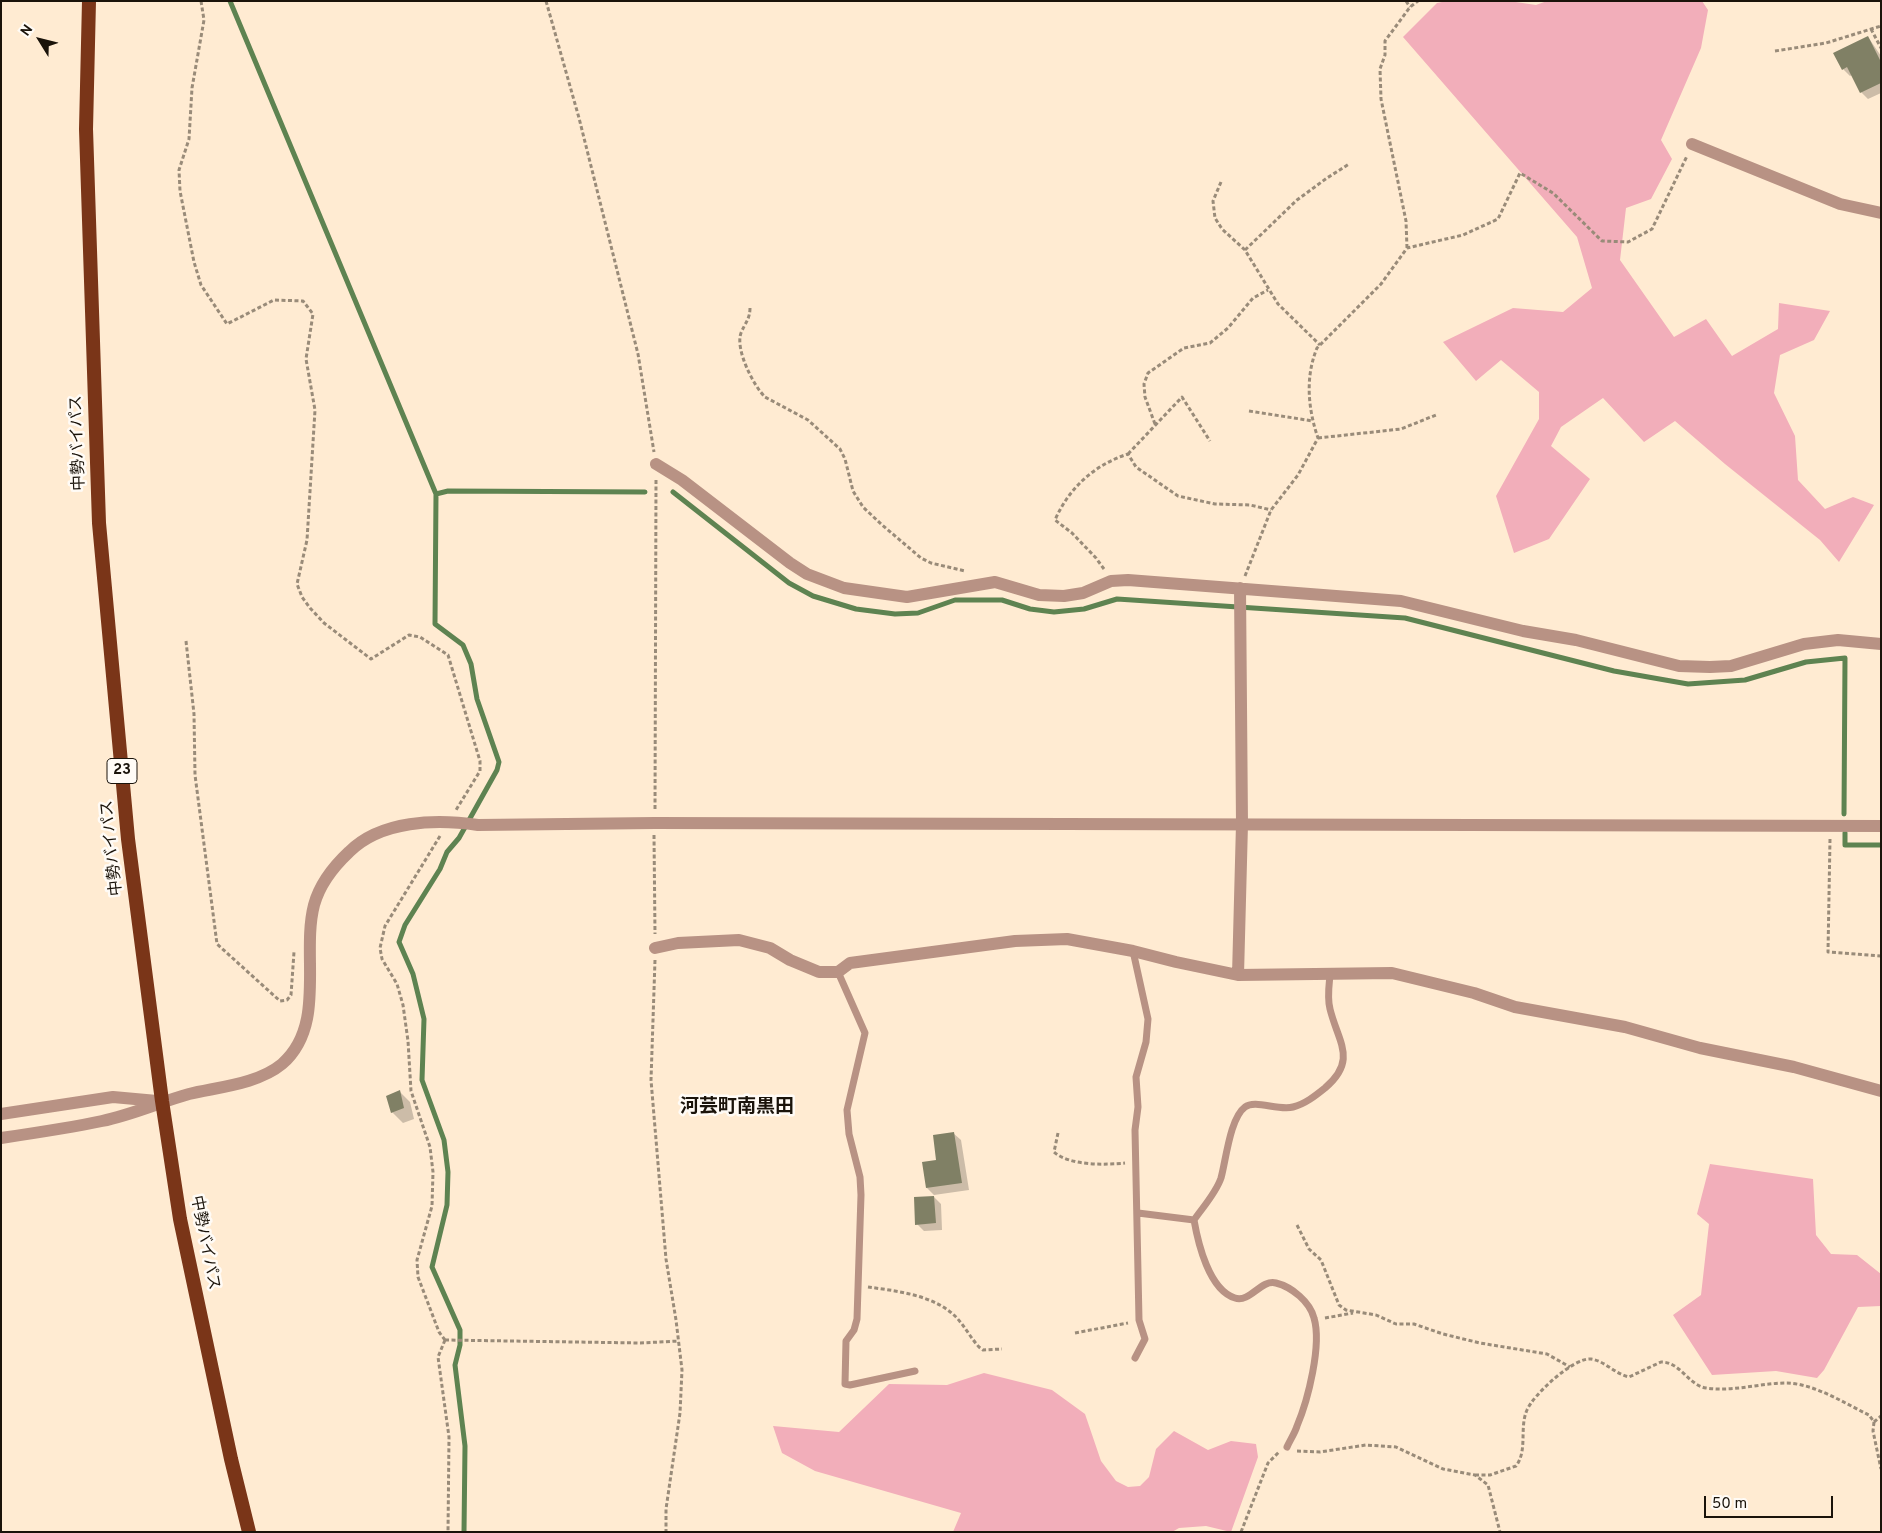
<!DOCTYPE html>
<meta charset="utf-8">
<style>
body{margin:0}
#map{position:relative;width:1882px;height:1533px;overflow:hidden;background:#ffebd2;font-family:Overpass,sans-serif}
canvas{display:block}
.frame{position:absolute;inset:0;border:2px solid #1a130a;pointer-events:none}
.north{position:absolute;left:15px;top:15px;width:50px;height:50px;-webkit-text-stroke:4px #fffbf6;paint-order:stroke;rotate:306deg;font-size:14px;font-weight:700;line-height:20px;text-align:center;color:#1a130a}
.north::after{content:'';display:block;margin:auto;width:18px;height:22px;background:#1a130a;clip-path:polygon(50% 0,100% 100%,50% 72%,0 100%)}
.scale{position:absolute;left:1704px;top:1496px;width:129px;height:22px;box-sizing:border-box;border:2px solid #1a130a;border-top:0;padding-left:6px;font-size:15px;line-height:18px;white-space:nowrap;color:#1a130a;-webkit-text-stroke:4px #fffbf6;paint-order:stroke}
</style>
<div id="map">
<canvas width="1882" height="1533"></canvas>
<div class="frame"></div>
<div class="north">N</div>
<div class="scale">50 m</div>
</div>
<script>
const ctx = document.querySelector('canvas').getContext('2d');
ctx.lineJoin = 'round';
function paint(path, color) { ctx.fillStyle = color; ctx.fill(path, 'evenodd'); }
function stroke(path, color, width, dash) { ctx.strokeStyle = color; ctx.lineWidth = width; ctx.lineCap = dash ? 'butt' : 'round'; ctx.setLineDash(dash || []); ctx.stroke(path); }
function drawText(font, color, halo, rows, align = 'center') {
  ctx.font = font + ' Overpass,"Noto Sans JP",sans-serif'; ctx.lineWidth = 5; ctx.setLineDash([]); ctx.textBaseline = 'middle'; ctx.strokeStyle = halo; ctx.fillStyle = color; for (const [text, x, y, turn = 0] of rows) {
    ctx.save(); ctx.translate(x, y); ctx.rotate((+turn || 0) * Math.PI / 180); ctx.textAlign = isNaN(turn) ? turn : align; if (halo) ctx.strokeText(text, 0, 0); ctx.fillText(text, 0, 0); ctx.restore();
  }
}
paint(new Path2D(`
 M 1447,1 L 1509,1 L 1536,5 L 1547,1 L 1702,1 L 1708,10 L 1701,48 L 1661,140 L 1672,159 L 1651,199 L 1626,208 L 1620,260 L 1674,337 L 1706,319 L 1732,356 L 1778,329 L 1779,303 L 1830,311 L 1814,340 L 1780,355 L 1774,393 L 1795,436 L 1798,480 L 1825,509 L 1853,497 L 1874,505 L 1839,562 L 1820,540 L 1725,464 L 1675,421 L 1644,442 L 1603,398 L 1561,427 L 1551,446 L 1590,479 L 1549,539 L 1514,553 L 1496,496 L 1539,419 L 1539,392 L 1501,360 L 1476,381 L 1443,342 L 1513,308 L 1563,312 L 1592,288 L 1577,237 L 1403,37 L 1437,3 Z
 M 1710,1164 L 1813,1179 L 1816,1235 L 1831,1254 L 1857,1255 L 1881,1274 L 1881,1306 L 1858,1307 L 1824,1370 L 1817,1378 L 1776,1371 L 1712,1375 L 1673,1315 L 1701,1295 L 1709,1224 L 1697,1214 Z
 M 984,1373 L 1052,1390 L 1085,1414 L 1101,1461 L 1116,1481 L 1128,1487 L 1140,1486 L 1149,1477 L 1156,1449 L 1174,1431 L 1208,1450 L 1231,1441 L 1256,1444 L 1258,1457 L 1231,1532 L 1206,1526 L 1179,1528 L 1172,1532 L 953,1532 L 961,1513 L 815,1471 L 782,1453 L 773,1426 L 839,1432 L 889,1384 L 947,1385 Z`), '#f2aeba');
paint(new Path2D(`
 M 1868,37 L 1881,56 L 1881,93 L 1868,99 L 1861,92 L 1852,75 L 1850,76 L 1843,69 Z
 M 399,1091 L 410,1102 L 414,1119 L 403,1123 L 392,1112 Z
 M 953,1133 L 961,1140 L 969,1190 L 934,1195 L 927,1188 L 937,1161 Z
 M 934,1197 L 941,1204 L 942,1230 L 924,1231 L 917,1224 Z`), '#0003');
stroke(new Path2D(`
 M 230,1 L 436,494 L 435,624 L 463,645 L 471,664 L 477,699 L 499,762 L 497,770 L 459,838 L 447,852 L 440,869 L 405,925 L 399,942 L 413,974 L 424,1019 L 422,1080 L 444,1140 L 448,1172 L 447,1205 L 432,1267 L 460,1330 L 460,1345 L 455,1365 L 465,1446 L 464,1532
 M 673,492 L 789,583 L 813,596 L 856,609 L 895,614 L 918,613 L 955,600 L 1002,600 L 1030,609 L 1054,612 L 1084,609 L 1117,599 L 1405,618 L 1614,671 L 1688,684 L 1745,680 L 1806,662 L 1845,658 L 1844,814
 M 436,494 L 448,491 L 645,492
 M 1845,833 L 1845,845 L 1881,845`), '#5e8351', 5);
paint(new Path2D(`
 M 1868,36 L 1881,62 L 1881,83 L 1860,93 L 1847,67 L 1842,70 L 1833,53 Z
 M 400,1090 L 404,1108 L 391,1113 L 386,1096 Z
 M 954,1132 L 962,1183 L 926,1188 L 922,1162 L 936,1160 L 933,1135 Z
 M 934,1196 L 936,1223 L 915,1225 L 914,1197 Z`), '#808065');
stroke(new Path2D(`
 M 201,1 L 204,20 L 192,88 L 189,139 L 179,170 L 180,191 L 194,262 L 201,285 L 227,324 L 274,300 L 303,301 L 313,314 L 306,359 L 315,410 L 307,540 L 297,584 L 302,597 L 310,608 L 324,623 L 371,659 L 409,635 L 420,637 L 448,655 L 480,761 L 480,771 L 456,810
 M 546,1 L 579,118 L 638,354 L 654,452
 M 1406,1 L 1410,7
 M 1871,29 L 1881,48
 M 1775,51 L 1826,43 L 1881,26
 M 1221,182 L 1213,201 L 1215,218 L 1222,229 L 1245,250 L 1278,304 L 1320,345
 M 1407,248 L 1406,221 L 1381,99 L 1380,69 L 1385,55 L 1385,41 L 1410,7 L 1418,1
 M 1245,250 L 1297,200 L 1327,178 L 1349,164
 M 750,308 C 750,319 745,323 741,333 C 735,349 753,385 765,397 L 808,420 L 840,449 L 845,459 L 853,491 L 863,507 L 881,524 L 921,558 L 931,563 L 965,571
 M 1249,411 L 1313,421
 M 1155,424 L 1145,397 L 1144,384 L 1148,373 L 1184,348 L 1210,343 L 1228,328 L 1253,298 L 1268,290
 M 1318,438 L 1401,429 L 1436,415
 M 1128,454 L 1182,397 L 1210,441
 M 1104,569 L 1096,558 L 1072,533 L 1055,520 C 1069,488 1094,465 1128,454 L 1136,467 L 1178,496 L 1215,504 L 1250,505 L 1271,510
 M 1245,576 L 1271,510 L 1298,475 L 1318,438 C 1308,409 1305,377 1317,348 L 1381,284 L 1407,248 L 1463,235 L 1498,219 L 1520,173 L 1553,193 L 1602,241 L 1628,242 L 1652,229 L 1687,156
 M 186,641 L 194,714 L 195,775 L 217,944 L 280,1001 L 287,1000 L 291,995 L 294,952
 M 655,809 L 656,480
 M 654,835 L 655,934
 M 440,836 L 385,926 L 380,948 L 382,959 L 397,984 L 403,1005 L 408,1041 L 411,1091 L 430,1147 L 433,1172 L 432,1206 L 417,1260 L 418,1277 L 439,1332 L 445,1340
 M 1830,839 L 1828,952 L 1881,956
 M 655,960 L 651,1080 L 666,1259 L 676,1320 L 682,1370 L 680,1413 L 666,1509 L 666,1532
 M 1058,1133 L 1054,1152 C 1070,1166 1105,1165 1125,1163
 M 1297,1225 L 1309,1249 L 1321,1260 L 1339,1305 L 1346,1310 L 1376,1315 L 1396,1324 L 1414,1324 L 1443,1334 L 1480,1343 L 1547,1354 L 1570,1367
 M 868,1287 C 897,1291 933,1295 955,1316 C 964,1325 970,1337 979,1347 L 983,1350 L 1002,1349
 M 1325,1318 L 1353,1313
 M 1075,1333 L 1128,1323
 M 445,1340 L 640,1343 L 679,1341
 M 445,1340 L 438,1357 L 449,1437 L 448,1532
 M 1874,1422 L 1881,1416
 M 1297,1451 L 1320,1452 L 1366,1445 L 1396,1447 L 1443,1469 L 1475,1475 L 1488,1485 L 1500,1532
 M 1475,1475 L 1490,1475 L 1516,1466 C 1528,1450 1519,1428 1527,1410 C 1533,1395 1574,1357 1591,1359 C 1605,1361 1615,1374 1629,1377 L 1661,1362 C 1681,1362 1688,1385 1706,1388 C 1734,1392 1760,1383 1787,1383 C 1815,1384 1844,1403 1869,1415 L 1874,1422 L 1873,1431 L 1881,1469
 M 1241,1532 L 1268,1463 L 1279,1452`), '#998b79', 3, [4, 2.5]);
stroke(new Path2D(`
 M 1133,951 L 1148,1019 L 1146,1042 L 1136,1077 L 1138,1107 L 1135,1130 L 1139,1320 L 1145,1339 L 1135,1358
 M 838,972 L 865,1033 L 847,1110 L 849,1134 L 860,1177 L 861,1195 L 857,1319 L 854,1330 L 846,1341 L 845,1384 L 850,1385 L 915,1371
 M 1138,1213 L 1194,1220
 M 1287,1447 C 1290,1440 1295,1433 1297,1426 C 1308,1400 1322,1345 1314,1318 C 1310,1302 1292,1287 1276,1283 C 1261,1279 1250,1303 1235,1298 C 1209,1290 1198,1243 1194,1220 C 1203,1207 1216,1193 1221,1178 C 1226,1160 1230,1118 1245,1107 C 1255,1099 1278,1111 1293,1107 C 1305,1104 1315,1096 1325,1088 C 1358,1060 1338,1042 1330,1009 C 1327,998 1329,986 1330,975`), '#b89284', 7);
stroke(new Path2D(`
 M 1692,144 L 1840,204 L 1881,213
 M 656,464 L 682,480 L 790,563 L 807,574 L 844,588 L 907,597 L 995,582 L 1039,595 L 1064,596 L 1083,593 L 1111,581 L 1128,580 L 1401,601 L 1523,631 L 1576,640 L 1679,666 L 1710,667 L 1731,666 L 1804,644 L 1838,640 L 1881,644
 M 655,948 L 678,943 L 739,940 L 770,948 L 790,960 L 819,972 L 838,972 L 850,963 L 1015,941 L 1067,939 L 1133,951 L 1176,962 L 1238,975 L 1392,973 L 1474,993 L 1515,1007 L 1625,1027 L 1700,1048 L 1794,1067 L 1881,1091
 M 1238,975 L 1242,824 L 1240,588`), '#b89284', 12);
stroke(new Path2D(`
 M 1,1114 L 113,1097 L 157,1101
 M 1,1138 C 35,1133 69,1128 102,1121 C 132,1115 160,1102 189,1094 C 218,1087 258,1084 282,1064 C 327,1025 301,955 314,905 C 320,883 333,867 349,852 C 381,820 436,819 478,825 L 655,823 L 1881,826`), '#b89284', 12);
stroke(new Path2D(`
 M 89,1 L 86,129 L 99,523 L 128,839 L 162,1101 L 180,1219 L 231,1459 L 249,1532`), '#7a3518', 14);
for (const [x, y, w] of [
 [122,771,30]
]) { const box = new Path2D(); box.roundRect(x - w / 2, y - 12.5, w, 25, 4); ctx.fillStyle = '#fffbf6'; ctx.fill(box); stroke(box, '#1a130a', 1); }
drawText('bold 15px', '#1a130a', null, [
 ["23",122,771]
]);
drawText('16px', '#1a130a', '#fffbf6', [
 ["中勢バイパス",79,443,-92],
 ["中勢バイパス",113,848,-96],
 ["中勢バイパス",204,1243,79]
]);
drawText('bold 19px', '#1a130a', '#fffbf6', [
 ["河芸町南黒田",737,1108]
]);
</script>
